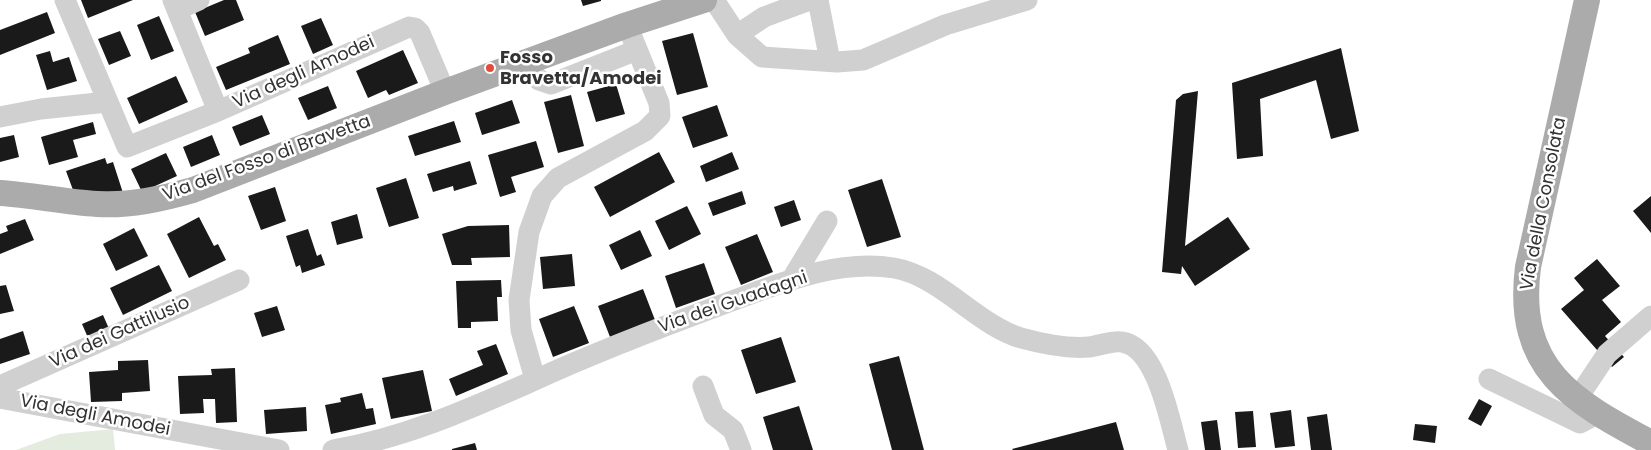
<!DOCTYPE html>
<style>
body{margin:0}
canvas{display:block;background:#fff}
</style>
<canvas width="1651" height="450"></canvas>
<script>
const ctx = document.querySelector('canvas').getContext('2d');
ctx.lineJoin = 'round';
function paint(path, color) { ctx.fillStyle = color; ctx.fill(path, 'evenodd'); }
function stroke(path, color, width, dash) { ctx.strokeStyle = color; ctx.lineWidth = width; ctx.lineCap = dash ? 'butt' : 'round'; ctx.setLineDash(dash || []); ctx.stroke(path); }
function drawText(font, color, halo, rows, align = 'center') {
  ctx.font = font + ' Poppins,sans-serif'; ctx.lineWidth = 5; ctx.setLineDash([]); ctx.textBaseline = 'middle'; ctx.strokeStyle = halo; ctx.fillStyle = color; for (const [text, x, y, turn = 0] of rows) {
    ctx.save(); ctx.translate(x, y); ctx.rotate((+turn || 0) * Math.PI / 180); ctx.textAlign = isNaN(turn) ? turn : align; if (halo) ctx.strokeText(text, 0, 0); ctx.fillText(text, 0, 0); ctx.restore();
  }
}
paint(new Path2D(`
 M 113,429 L 115,450 L 16,450 L 60,434 Z`), '#e4ebdf');
paint(new Path2D(`
 M 81,0 L 133,0 L 88,18 Z
 M 224,0 L 236,0 L 244,20 L 205,36 L 195,12 Z
 M 581,0 L 601,0 L 601,1 L 583,6 Z
 M 47,12 L 55,33 L 0,55 L 0,30 Z
 M 159,16 L 174,51 L 151,60 L 137,25 Z
 M 321,18 L 333,45 L 313,54 L 301,26 Z
 M 120,31 L 131,56 L 109,65 L 98,39 Z
 M 693,33 L 708,87 L 677,95 L 662,41 Z
 M 278,35 L 290,64 L 226,90 L 216,67 L 250,53 L 248,48 Z
 M 1341,48 L 1359,131 L 1331,139 L 1316,80 L 1260,99 L 1263,156 L 1237,159 L 1232,83 Z
 M 403,50 L 418,83 L 389,95 L 386,90 L 368,98 L 356,71 Z
 M 50,51 L 53,62 L 69,57 L 77,81 L 47,90 L 36,55 Z
 M 176,76 L 188,102 L 139,124 L 127,98 Z
 M 616,84 L 625,114 L 596,122 L 587,92 Z
 M 328,86 L 337,108 L 308,120 L 298,98 Z
 M 1198,91 L 1185,246 L 1228,217 L 1250,249 L 1195,286 L 1182,266 L 1181,274 L 1162,272 L 1176,100 L 1183,94 Z
 M 571,95 L 584,146 L 558,153 L 544,102 Z
 M 512,100 L 520,123 L 482,135 L 475,113 Z
 M 717,105 L 728,136 L 693,148 L 682,117 Z
 M 262,115 L 270,134 L 240,146 L 232,127 Z
 M 454,121 L 461,142 L 415,156 L 408,136 Z
 M 93,122 L 96,134 L 73,140 L 78,157 L 49,165 L 41,137 Z
 M 14,135 L 19,157 L 0,162 L 0,138 Z
 M 212,135 L 220,155 L 191,167 L 183,147 Z
 M 536,141 L 544,167 L 511,177 L 516,192 L 500,197 L 488,155 Z
 M 659,152 L 675,182 L 610,217 L 594,187 Z
 M 732,152 L 739,169 L 706,182 L 700,166 Z
 M 166,153 L 177,176 L 142,192 L 131,169 Z
 M 105,158 L 107,164 L 113,162 L 123,193 L 73,190 L 66,171 Z
 M 470,161 L 477,184 L 454,191 L 453,186 L 433,192 L 427,174 Z
 M 406,178 L 419,218 L 389,227 L 376,188 Z
 M 882,179 L 901,237 L 867,247 L 848,190 Z
 M 275,187 L 286,221 L 261,230 L 248,196 Z
 M 742,191 L 746,204 L 713,216 L 708,203 Z
 M 1651,196 L 1651,233 L 1633,211 Z
 M 794,200 L 801,220 L 781,227 L 774,207 Z
 M 687,206 L 701,234 L 669,250 L 655,221 Z
 M 357,214 L 363,238 L 337,245 L 331,222 Z
 M 199,217 L 214,246 L 218,244 L 226,260 L 189,278 L 167,234 Z
 M 25,219 L 34,240 L 0,254 L 0,234 L 8,231 L 6,226 Z
 M 509,225 L 510,257 L 471,258 L 472,265 L 452,265 L 442,234 L 468,226 Z
 M 134,228 L 148,256 L 116,271 L 103,244 Z
 M 308,229 L 317,256 L 321,254 L 325,265 L 302,273 L 300,265 L 296,267 L 286,236 Z
 M 640,230 L 652,256 L 621,270 L 609,245 Z
 M 757,234 L 773,272 L 741,285 L 725,247 Z
 M 572,254 L 575,286 L 543,289 L 540,257 Z
 M 1597,259 L 1620,286 L 1602,300 L 1621,322 L 1605,336 L 1624,357 L 1612,367 L 1561,309 L 1584,290 L 1574,278 Z
 M 704,263 L 715,294 L 676,308 L 665,276 Z
 M 159,265 L 172,291 L 123,315 L 110,288 Z
 M 501,280 L 502,297 L 497,297 L 498,321 L 471,322 L 471,328 L 458,328 L 456,281 Z
 M 6,285 L 14,311 L 0,314 L 0,286 Z
 M 643,289 L 655,320 L 610,337 L 598,306 Z
 M 277,306 L 285,330 L 262,337 L 254,313 Z
 M 574,306 L 589,343 L 553,357 L 539,319 Z
 M 103,315 L 110,331 L 89,340 L 82,324 Z
 M 23,331 L 30,354 L 0,364 L 0,339 Z
 M 781,337 L 796,382 L 756,394 L 741,350 Z
 M 496,344 L 508,374 L 456,396 L 449,379 L 483,365 L 477,351 Z
 M 899,356 L 924,450 L 892,450 L 869,364 Z
 M 148,360 L 150,391 L 122,393 L 122,401 L 91,402 L 89,372 L 118,370 L 118,361 Z
 M 235,368 L 237,422 L 216,423 L 215,399 L 203,399 L 204,413 L 180,414 L 178,376 L 212,375 L 211,369 Z
 M 423,370 L 432,411 L 391,419 L 382,378 Z
 M 362,393 L 366,409 L 373,408 L 376,424 L 331,434 L 325,405 L 341,402 L 340,398 Z
 M 1479,399 L 1492,406 L 1481,426 L 1468,419 Z
 M 799,406 L 813,450 L 773,450 L 763,417 Z
 M 306,407 L 307,431 L 266,434 L 264,410 Z
 M 1291,410 L 1295,446 L 1275,448 L 1270,413 Z
 M 1253,411 L 1256,447 L 1238,448 L 1235,412 Z
 M 1327,414 L 1332,450 L 1311,450 L 1307,417 Z
 M 1217,420 L 1221,450 L 1205,450 L 1201,422 Z
 M 1116,422 L 1124,450 L 1013,450 L 1012,449 Z
 M 1415,424 L 1437,426 L 1435,443 L 1413,440 Z
 M 475,443 L 477,450 L 452,450 L 452,449 Z`), '#1a1a1a');
stroke(new Path2D(`
 M 65,0 L 127,147 L 218,111 L 409,27 L 415,28 L 420,33 L 445,92
 M 173,0 L 218,111
 M 714,0 L 737,35 L 762,57 L 837,62 L 863,60 L 945,25 L 1027,0
 M 818,0 L 830,61
 M 177,10 L 199,0
 M 737,35 L 764,17 L 810,0
 M 525,63 L 539,80 L 551,84 L 637,50
 M 0,117 L 41,109 L 107,102
 M 792,279 L 827,221
 M 535,379 L 521,330 L 519,300 L 529,232 L 542,196 L 558,178 L 645,131 L 660,116 L 659,103 L 627,25
 M 1489,379 L 1580,423 L 1597,414
 M 0,386 L 239,280
 M 703,386 L 714,415 L 733,430 L 741,450
 M 0,398 L 279,450
 M 1577,399 L 1607,354 L 1651,316
 M 333,450 C 405,438 469,409 535,380 C 598,351 664,326 729,302 C 781,283 837,259 894,268 C 941,276 977,325 1021,338 C 1043,344 1066,349 1089,347 C 1099,346 1112,340 1122,342 C 1157,347 1170,422 1178,450`), '#d0d0d0', 21);
stroke(new Path2D(`
 M 1587,0 L 1528,267 C 1515,369 1572,401 1651,443
 M 0,193 C 32,195 64,202 97,204 C 130,206 161,199 193,190 L 445,92 L 627,25 L 704,0`), '#ababab', 26);
for (const [x, y, r, color] of [
 [490,68,5,"#e34b3c"]
]) { const dot = new Path2D(); dot.arc(x, y, r, 0, 2 * Math.PI); ctx.fillStyle = color; ctx.fill(dot); stroke(dot, '#fff', 2); }
drawText('bold 18px', '#333', '#fff', [
 ["Fosso",500,58],
 ["Bravetta/Amodei",500,79]
], 'left');
drawText('18px', '#333', '#fff', [
 ["Via degli Amodei",304,73,-24],
 ["Via del Fosso di Bravetta",267,159,-20],
 ["Via della Consolata",1544,204,-79],
 ["Via dei Guadagni",733,303,-19],
 ["Via dei Gattilusio",120,333,-24],
 ["Via degli Amodei",95,416,11]
]);
</script>
